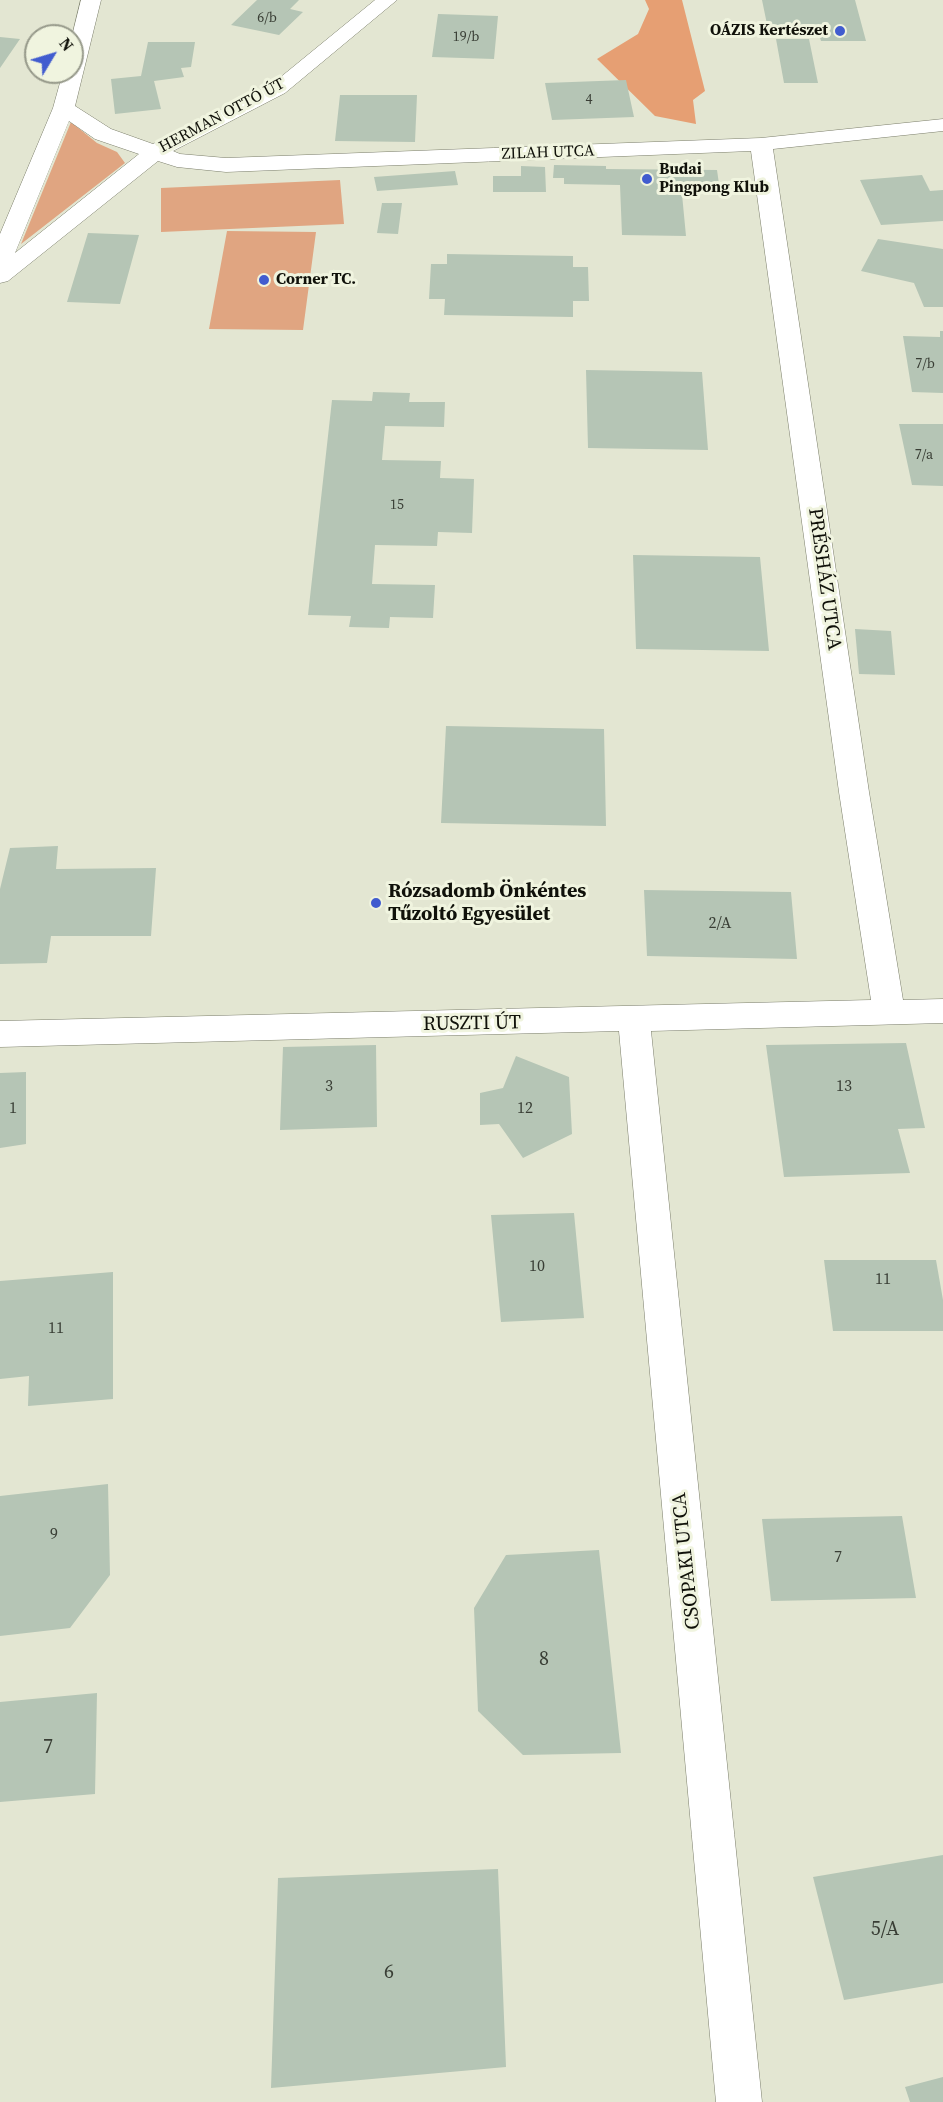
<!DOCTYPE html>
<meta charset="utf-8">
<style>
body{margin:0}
#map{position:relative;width:943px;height:2102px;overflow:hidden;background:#e3e6d2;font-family:"Source Serif 4",serif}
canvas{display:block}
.north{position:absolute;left:24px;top:24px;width:60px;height:60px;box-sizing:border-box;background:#f0f4df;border:2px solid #96998a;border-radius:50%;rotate:52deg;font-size:16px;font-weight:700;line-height:24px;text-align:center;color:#10110a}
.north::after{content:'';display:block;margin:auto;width:21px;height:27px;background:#415ccf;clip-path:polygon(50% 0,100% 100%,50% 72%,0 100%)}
</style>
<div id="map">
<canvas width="943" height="2102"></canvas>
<div class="north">N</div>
</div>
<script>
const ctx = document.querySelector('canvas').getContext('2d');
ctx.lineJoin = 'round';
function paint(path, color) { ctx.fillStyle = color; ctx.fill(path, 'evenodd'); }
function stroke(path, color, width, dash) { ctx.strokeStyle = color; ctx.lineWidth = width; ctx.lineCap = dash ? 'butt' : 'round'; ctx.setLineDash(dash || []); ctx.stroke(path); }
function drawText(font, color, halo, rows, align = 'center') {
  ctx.font = font + ' "Source Serif 4",serif'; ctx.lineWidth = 6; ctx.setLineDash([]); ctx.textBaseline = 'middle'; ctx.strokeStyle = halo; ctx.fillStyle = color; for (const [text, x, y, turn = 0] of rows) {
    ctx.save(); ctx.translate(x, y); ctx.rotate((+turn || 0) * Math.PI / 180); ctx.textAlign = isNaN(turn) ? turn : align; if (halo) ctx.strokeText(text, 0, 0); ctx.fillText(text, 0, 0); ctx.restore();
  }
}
paint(new Path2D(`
 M 71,122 L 97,143 L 117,152 L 125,163 L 21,244 Z
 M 340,180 L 344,224 L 161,232 L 161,188 Z
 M 227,231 L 316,232 L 303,330 L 209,329 Z`), '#e0a581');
paint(new Path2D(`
 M 645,0 L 682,0 L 705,91 L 693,100 L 696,124 L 655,116 L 597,59 L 638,34 L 649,9 Z`), '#e69f73');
paint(new Path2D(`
 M 257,0 L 299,0 L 290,9 L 303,12 L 279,35 L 231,25 Z
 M 762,0 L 855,0 L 866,41 L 821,41 L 817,28 L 768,29 Z
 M 438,14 L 498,16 L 494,59 L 432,57 Z
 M 0,37 L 20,39 L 0,68 Z
 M 776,39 L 809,39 L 818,83 L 784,83 Z
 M 148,42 L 195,42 L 191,67 L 181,68 L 184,77 L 154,81 L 161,109 L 115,114 L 111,79 L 141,76 Z
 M 626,80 L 634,117 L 552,120 L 545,83 Z
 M 340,95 L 417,95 L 415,142 L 335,141 Z
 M 554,165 L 606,166 L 606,169 L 717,170 L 719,184 L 681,184 L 686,236 L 622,235 L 620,185 L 564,184 L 564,178 L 553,178 Z
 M 521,166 L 545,167 L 546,192 L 493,192 L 493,176 L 521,176 Z
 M 455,171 L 458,185 L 377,191 L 374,177 Z
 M 922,175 L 930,191 L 943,190 L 943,221 L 881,225 L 860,180 Z
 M 382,203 L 402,203 L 398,234 L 377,233 Z
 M 88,233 L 139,235 L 120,304 L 67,302 Z
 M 878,239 L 943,249 L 943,307 L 924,307 L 914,283 L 861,271 Z
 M 447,254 L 573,256 L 573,267 L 588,267 L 589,301 L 573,301 L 573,317 L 444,315 L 445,299 L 429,299 L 431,264 L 447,264 Z
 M 940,331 L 943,331 L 943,393 L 912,392 L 903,336 L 940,337 Z
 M 586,370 L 702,372 L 708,450 L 588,448 Z
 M 373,392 L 410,393 L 409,402 L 445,402 L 444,427 L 385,426 L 382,460 L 441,461 L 440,478 L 474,479 L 472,533 L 438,532 L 437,546 L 375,545 L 372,584 L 435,585 L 433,618 L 390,617 L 389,628 L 349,627 L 351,616 L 308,615 L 332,400 L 372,401 Z
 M 899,424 L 943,424 L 943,486 L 912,485 Z
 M 633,555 L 760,557 L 769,651 L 636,649 Z
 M 855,629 L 891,631 L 895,675 L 859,674 Z
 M 446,726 L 604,729 L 606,826 L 441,823 Z
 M 58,846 L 56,869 L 156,868 L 151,936 L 51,936 L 47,963 L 0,964 L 0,889 L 10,848 Z
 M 644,890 L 791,892 L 797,959 L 647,956 Z
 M 906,1043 L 925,1128 L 898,1129 L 910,1173 L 784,1177 L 766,1045 Z
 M 376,1045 L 377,1127 L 280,1130 L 283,1047 Z
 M 516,1056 L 569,1077 L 572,1134 L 523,1158 L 499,1124 L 480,1125 L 480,1093 L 503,1088 Z
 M 26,1072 L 26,1144 L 0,1148 L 0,1073 Z
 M 574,1213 L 584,1318 L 501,1322 L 491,1215 Z
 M 824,1260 L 936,1260 L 943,1300 L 943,1331 L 833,1331 Z
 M 113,1272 L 113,1399 L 28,1406 L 29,1376 L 0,1379 L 0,1281 Z
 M 108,1484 L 110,1575 L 70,1628 L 0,1636 L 0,1496 Z
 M 902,1516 L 916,1598 L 771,1601 L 762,1519 Z
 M 599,1550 L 621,1753 L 523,1755 L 478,1711 L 474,1608 L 506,1555 Z
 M 97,1693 L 95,1794 L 0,1802 L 0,1702 Z
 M 943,1855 L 943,1983 L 844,2000 L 813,1877 Z
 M 498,1869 L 506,2067 L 271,2088 L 278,1878 Z
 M 943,2077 L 943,2102 L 910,2102 L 905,2087 Z`), '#b5c5b5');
const minor = new Path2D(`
 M 81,0 L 101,0 L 75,106 L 111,129 L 153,144 L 271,85 L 375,0 L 397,0 L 285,93 L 173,151 L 180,154 L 226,158 L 761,138 L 943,119 L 943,131 L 773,149 L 869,792 L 903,1000 L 943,999 L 943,1023 L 651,1031 L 762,2102 L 716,2102 L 619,1031 L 0,1047 L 0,1021 L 871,1000 L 839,792 L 751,151 L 226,172 L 177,167 L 158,161 L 8,281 L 0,283 L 0,234 L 53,108 L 63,72 L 72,72 L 72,36 ZM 69,121 L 95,139 L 139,154 L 15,253 Z`);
stroke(minor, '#7b7e6b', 1);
paint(minor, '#fff');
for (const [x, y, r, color] of [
 [840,31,6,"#415ccf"],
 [647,179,6,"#415ccf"],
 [264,280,6,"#415ccf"],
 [376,903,6,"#415ccf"]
]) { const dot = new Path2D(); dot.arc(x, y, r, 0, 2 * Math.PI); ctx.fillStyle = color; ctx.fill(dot); stroke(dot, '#f0f4df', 2); }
drawText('14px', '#393e35', null, [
 ["6/b",267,18],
 ["19/b",466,37],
 ["4",589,100],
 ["7/b",925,364],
 ["7/a",924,455],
 ["15",397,505]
]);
drawText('bold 16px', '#10110a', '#f0f4df', [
 ["OÁZIS Kertészet",828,31,"right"],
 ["Budai",659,170],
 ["Pingpong Klub",659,188],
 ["Corner TC.",276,280]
], 'left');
drawText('16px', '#10110a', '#f0f4df', [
 ["HERMAN OTTÓ ÚT",222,116,-28],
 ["ZILAH UTCA",548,153,-2]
]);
drawText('16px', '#393e35', null, [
 ["2/A",720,924],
 ["3",329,1087],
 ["13",844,1087],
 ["1",13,1109],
 ["12",525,1109],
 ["10",537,1267],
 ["11",883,1280],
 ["11",56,1329],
 ["9",54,1535],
 ["7",838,1558]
]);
drawText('20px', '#10110a', '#f0f4df', [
 ["PRÉSHÁZ UTCA",824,579,82],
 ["RUSZTI ÚT",472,1024,-1],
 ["CSOPAKI UTCA",687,1561,-96]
]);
drawText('bold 20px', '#10110a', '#f0f4df', [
 ["Rózsadomb Önkéntes",388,892],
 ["Tűzoltó Egyesület",388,915]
], 'left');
drawText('20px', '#393e35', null, [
 ["8",544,1660],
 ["7",48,1748],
 ["5/A",885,1930],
 ["6",389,1973]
]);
</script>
